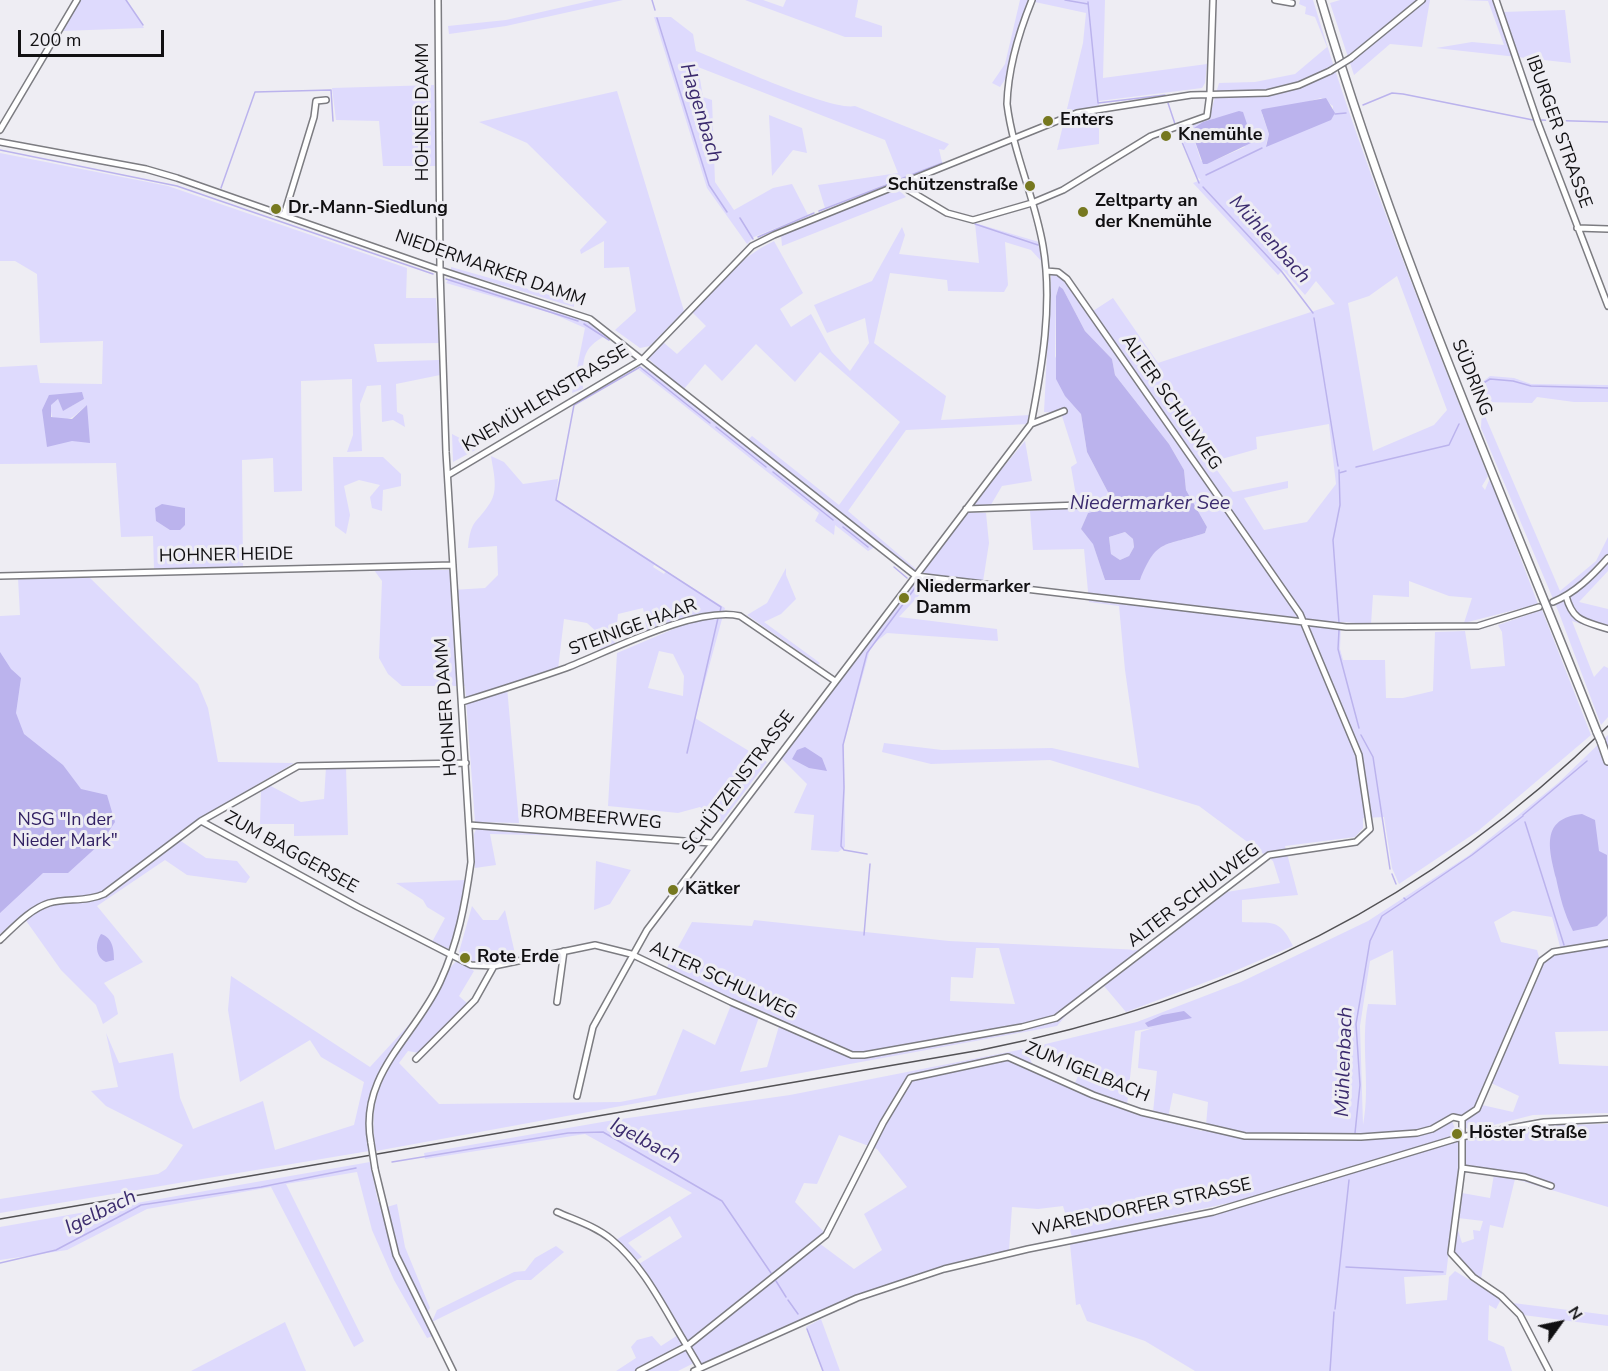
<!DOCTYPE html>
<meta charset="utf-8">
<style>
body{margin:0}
#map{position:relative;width:1608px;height:1371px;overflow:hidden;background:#eeedf3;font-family:"Nunito Sans",sans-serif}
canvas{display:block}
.north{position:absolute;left:1530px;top:1293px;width:60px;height:60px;-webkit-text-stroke:4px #eeedf3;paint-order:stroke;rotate:57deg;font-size:16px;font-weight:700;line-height:24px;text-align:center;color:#111012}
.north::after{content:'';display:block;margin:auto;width:21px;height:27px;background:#111012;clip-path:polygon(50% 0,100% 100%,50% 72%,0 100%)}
.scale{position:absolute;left:18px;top:30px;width:146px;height:27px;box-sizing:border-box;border:3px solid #111012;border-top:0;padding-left:8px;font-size:18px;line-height:21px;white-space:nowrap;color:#111012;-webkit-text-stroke:4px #eeedf3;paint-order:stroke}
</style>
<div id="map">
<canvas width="1608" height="1371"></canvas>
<div class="north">N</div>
<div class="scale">200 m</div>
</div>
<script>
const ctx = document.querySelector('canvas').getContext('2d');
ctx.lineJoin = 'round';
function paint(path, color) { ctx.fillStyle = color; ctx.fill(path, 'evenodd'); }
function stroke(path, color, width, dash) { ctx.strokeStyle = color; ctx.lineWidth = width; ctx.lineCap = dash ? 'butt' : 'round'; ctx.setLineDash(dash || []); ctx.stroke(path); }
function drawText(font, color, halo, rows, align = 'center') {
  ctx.font = font + ' "Nunito Sans",sans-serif'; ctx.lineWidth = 6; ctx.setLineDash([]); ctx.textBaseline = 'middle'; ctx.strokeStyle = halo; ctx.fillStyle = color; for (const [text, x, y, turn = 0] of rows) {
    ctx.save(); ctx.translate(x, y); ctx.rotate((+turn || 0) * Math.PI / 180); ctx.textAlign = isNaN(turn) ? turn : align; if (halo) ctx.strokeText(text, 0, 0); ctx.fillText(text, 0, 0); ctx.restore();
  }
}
paint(new Path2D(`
 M 79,0 L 127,0 L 144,28 L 61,31 Z
 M 594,0 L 623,0 L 506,26 L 449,34 L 448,26 L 506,20 Z
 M 745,0 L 763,0 L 783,7 L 786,0 L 858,0 L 855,17 L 882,26 L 882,37 L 845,37 Z
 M 1020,0 L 1028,0 L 1006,78 L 1000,87 L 992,83 L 1005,64 Z
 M 1036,0 L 1105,0 L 1103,78 L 1207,64 L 1205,83 L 1202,88 L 1099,101 L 1099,144 L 1057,150 L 1083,43 L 1086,13 L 1035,2 Z
 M 1300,0 L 1313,0 C 1362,162 1425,319 1488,476 L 1482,486 L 1485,490 L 1490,478 L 1538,604 L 1464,623 L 1472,598 L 1449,596 L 1409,581 L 1409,597 L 1373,595 L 1371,624 L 1341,622 L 1340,649 L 1343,660 L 1385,660 L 1386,698 L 1403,698 L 1433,691 L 1435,632 L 1465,631 L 1471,669 L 1505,666 L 1502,632 L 1498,625 L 1542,610 L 1591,735 L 1478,831 L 1399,884 L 1392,868 L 1384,817 L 1363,818 L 1363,828 L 1355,837 L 1285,846 L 1298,895 L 1242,900 L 1242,922 C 1270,924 1279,916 1293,946 L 1230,973 L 1126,1012 L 1104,986 L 1227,892 L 1280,883 L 1273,861 L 1199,806 L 1050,760 L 931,764 L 882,752 L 884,743 L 942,750 L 1052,748 L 1139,768 L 1125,670 L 1119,606 L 1089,602 L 1084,549 L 1033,550 L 1030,511 L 1078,507 L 1071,467 L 1077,463 L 1061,413 L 1044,412 L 1051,275 L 1068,276 L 1093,311 L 1113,298 L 1158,363 L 1335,304 L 1316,281 L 1305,295 L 1283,270 L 1278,275 L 1193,183 L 1201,180 L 1196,176 L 1178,128 L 1209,118 L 1219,83 L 1255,82 L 1295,74 L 1327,47 L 1315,17 L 1305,14 L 1306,7 L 1299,4 ZM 1321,98 L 1333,106 L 1333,116 L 1266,145 L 1269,134 L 1262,114 ZM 1215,118 L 1245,147 L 1213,161 L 1201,161 L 1191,130 ZM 1397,276 L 1447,410 L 1434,425 L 1373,451 L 1348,303 L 1369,296 ZM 1059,286 L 1063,289 L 1085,331 L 1112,359 L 1115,375 L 1169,444 L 1184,470 L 1186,490 L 1207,527 L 1205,533 C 1164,547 1157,537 1139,580 L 1105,580 L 1093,543 L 1081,529 L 1088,513 L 1103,509 L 1111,498 L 1087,452 L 1081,414 L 1055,356 L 1056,296 ZM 1329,424 L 1336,484 L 1307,522 L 1264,530 L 1244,498 L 1288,488 L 1288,481 L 1233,492 L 1211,462 L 1257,449 L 1256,437 Z
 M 1340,0 L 1430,0 L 1422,47 L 1390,44 L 1354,75 L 1330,3 Z
 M 1463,0 L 1498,0 L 1502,12 L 1565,10 L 1571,63 L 1436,48 L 1472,42 L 1504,45 L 1488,1 Z
 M 654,17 L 671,17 L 693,34 L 696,51 C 724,62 833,112 855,106 L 949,144 L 944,150 L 939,149 L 942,162 L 825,208 L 818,185 L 898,173 L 885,140 L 698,67 L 703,97 L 712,100 L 715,182 L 734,210 L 773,188 L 792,184 L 808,215 L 754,237 L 747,244 L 707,188 Z
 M 434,85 L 437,166 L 383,166 L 379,121 L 336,120 L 332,88 Z
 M 617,91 L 684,311 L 650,346 L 640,348 L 615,330 L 636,311 L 629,267 L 604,268 L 604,241 L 581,254 L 580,250 L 607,222 L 527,143 L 479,122 Z
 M 769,115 L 802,128 L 807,153 L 793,150 L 772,176 Z
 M 0,153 L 168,186 L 407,268 L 406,298 L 436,298 L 439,343 L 374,344 L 377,362 L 439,360 L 440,375 L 396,384 L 397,412 L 403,415 L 405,427 L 393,420 L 382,422 L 381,385 L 367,386 L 360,404 L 362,451 L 347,452 L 353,435 L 352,379 L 301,381 L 302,491 L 274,492 L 273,458 L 242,460 L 243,567 L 154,569 L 153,536 L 121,537 L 116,463 L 0,464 L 0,367 L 37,365 L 40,383 L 102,384 L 103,341 L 40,343 L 37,274 L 15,261 L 0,261 ZM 49,395 L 84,399 L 64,410 L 58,399 L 50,405 L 52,417 C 72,423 72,417 87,405 L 47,447 Z
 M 898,189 L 906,197 L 782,246 L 781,235 Z
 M 975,223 L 1039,242 L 1043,263 L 1031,250 L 1005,242 L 1008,285 L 1004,292 L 948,291 L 947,280 L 890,273 L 874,343 L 946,396 L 941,420 L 1030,415 L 1028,424 L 906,430 L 848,511 L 917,570 L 910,574 L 875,547 L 868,551 L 835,525 L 834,535 L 815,521 L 819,513 L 638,369 L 658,368 L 648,358 L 663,342 L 677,354 L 706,326 L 692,312 C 717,285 740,257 774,241 L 803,293 L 780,309 L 791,327 L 811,314 L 832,352 L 850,371 L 869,343 L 865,318 L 827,333 L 814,305 L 872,281 L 902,227 L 905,235 L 899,254 L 979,263 ZM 756,344 L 795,382 L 820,352 L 900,422 L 839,505 L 752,436 L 748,440 L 684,389 L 705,364 L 722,381 Z
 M 451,267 L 574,302 L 574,307 L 451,270 Z
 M 451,277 L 588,321 L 607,335 C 580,348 583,362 583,389 L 572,393 L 585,328 L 551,313 L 446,283 Z
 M 1490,376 L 1514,378 L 1531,384 L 1608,385 L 1608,402 L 1574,402 L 1537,397 L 1532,403 L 1479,402 L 1472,390 Z
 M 1482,409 L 1560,591 L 1596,561 L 1608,537 L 1608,571 L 1579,602 L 1608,609 L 1608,633 L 1572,621 L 1594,677 L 1604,666 L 1608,668 L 1608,717 L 1601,725 L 1559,613 L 1481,428 Z
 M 452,434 L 479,448 L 453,462 Z
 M 1025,441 L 1032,481 L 1002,486 L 989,508 L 970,507 Z
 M 491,456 L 504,462 L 523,484 L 558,479 L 556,500 L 655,563 L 653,567 L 664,574 L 666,571 L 725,608 L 695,718 L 767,762 L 721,823 L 700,807 L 678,813 L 608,806 L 617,653 L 683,625 L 647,633 L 643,608 L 618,614 L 615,645 L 600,653 L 598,633 L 587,623 L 564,619 L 558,669 L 507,687 L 519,823 L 475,822 L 465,686 L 402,686 L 388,674 L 379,658 L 382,581 L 374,570 L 450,570 L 452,590 L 485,588 L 498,575 L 497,546 L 468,548 C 471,518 476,525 490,503 C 499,490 493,470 491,456 ZM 659,651 L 673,654 L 684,676 L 683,696 L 648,688 Z
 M 333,457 L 383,457 L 401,474 L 401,486 L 383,490 L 382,511 L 372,508 L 370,497 L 380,485 L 359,480 L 344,486 L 350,515 L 346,534 L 335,526 Z
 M 968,512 L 986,513 L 989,543 L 982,588 L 925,589 L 899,617 L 997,629 L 998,641 L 887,633 L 871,646 L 844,742 L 845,847 L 838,852 L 811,850 L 814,815 L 794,813 L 807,784 L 781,758 Z
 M 1125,532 L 1133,539 L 1134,547 L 1129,556 L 1120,560 L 1111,554 L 1109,537 Z
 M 786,568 L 786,575 L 796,599 L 781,614 L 764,622 L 820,663 L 818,665 L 747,615 L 767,603 Z
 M 88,576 L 198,684 L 208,708 L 218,762 L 294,763 L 197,820 L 175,837 L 206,858 L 237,861 L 250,877 L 246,883 L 187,875 L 165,860 L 97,906 L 143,962 L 104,983 L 114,996 L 118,1014 L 103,1024 L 96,1005 L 61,970 L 22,915 L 0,934 L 0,616 L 20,615 L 18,578 Z
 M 1608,735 L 1608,941 L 1561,950 L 1552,917 L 1513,911 L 1494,922 L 1501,942 L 1537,950 L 1540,960 L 1476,1107 L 1462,1115 L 1450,1116 L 1456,1131 L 1449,1137 L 1252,1198 L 1072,1237 L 1063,1206 L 1038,1209 L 1012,1207 L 1009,1250 L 945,1265 L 853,1296 L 701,1365 L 690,1347 L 819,1243 L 854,1269 L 882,1250 L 864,1214 L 907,1187 L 877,1149 L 839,1135 L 817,1184 L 804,1183 L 795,1202 L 825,1233 L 687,1343 L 639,1264 L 682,1237 L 670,1216 L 628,1243 L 642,1257 L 637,1260 L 616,1240 L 692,1193 L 585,1134 L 425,1159 L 424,1153 L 614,1120 L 790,1095 L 1029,1048 L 1137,1022 L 1241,982 L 1368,921 L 1468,856 L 1558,783 ZM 1393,950 L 1396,1005 L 1368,1004 C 1360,1044 1371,1085 1363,1125 L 1360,1026 L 1370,961 ZM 1153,1028 L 1141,1032 L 1138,1068 L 1157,1071 L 1153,1113 L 1168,1118 L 1173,1093 L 1208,1102 L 1206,1125 L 1202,1131 L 1125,1109 L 1008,1059 L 1033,1065 L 1026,1051 L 1041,1047 L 1057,1049 L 1056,1055 L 1063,1055 L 1070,1061 L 1069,1066 L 1079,1074 L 1074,1085 L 1127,1106 L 1135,1031 Z
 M 326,767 L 346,767 L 348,835 L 294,836 L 294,824 L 260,824 L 261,788 L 267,784 L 301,802 L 324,799 Z
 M 477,827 L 580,836 L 490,834 L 496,865 L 475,868 L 474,834 Z
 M 596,861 L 631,870 L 610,904 L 594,910 Z
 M 465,880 L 458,922 L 450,948 L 445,949 L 432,942 L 445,918 L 427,907 L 423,900 L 396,883 Z
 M 472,906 L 483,920 L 498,920 L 505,910 L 516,958 C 499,960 471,969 459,952 Z
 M 754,920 L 949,941 L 1141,950 L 1088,989 L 1057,1026 L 376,1151 C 365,1073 397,1064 431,1005 C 439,992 445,969 457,961 L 474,971 L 459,996 L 468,1004 L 419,1053 L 408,1051 L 399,1063 L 439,1104 L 620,1102 L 656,1095 L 683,1029 L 715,1045 L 731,1005 L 759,1017 L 740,1072 L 767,1067 L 779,1026 L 833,1049 L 852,1052 L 732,999 L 667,967 L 692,922 L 752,926 ZM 976,948 L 999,948 L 1015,1004 L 950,1001 L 951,977 L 973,978 Z
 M 1608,945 L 1608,1031 L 1555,1032 L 1559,1064 L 1608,1066 L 1608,1113 L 1533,1115 L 1470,1131 L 1465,1127 L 1465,1121 L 1478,1111 L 1482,1105 L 1513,1112 L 1519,1096 L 1491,1083 L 1542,963 L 1554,954 Z
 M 231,976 L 370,1067 L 415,1018 C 382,1063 360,1093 369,1151 L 0,1213 L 0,1199 L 158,1174 L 166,1169 L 183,1145 L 106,1106 L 91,1091 L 118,1087 L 106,1033 L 119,1063 L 173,1053 L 180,1098 L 193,1129 L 263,1101 L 275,1150 L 354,1125 L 364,1082 L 321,1057 L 310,1040 L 240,1082 L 228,1010 Z
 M 1608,1124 L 1608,1207 L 1515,1179 L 1503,1228 L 1490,1225 L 1481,1279 L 1474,1274 L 1454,1252 L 1457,1227 L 1462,1243 L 1474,1239 L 1473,1230 L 1480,1231 L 1483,1221 L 1458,1218 L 1462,1193 L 1490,1198 L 1494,1174 L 1465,1165 L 1464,1139 L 1556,1125 Z
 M 1458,1140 L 1459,1166 L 1446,1275 L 1404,1277 L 1406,1304 L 1447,1300 L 1449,1277 L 1455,1271 L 1501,1299 L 1496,1309 L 1489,1305 L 1488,1340 L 1504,1347 L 1512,1371 L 1195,1371 L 1145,1341 L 1087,1321 L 1080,1304 L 1076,1305 L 1070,1244 L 1230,1210 Z
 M 370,1162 L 378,1202 L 387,1207 L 397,1204 L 405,1247 L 430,1308 L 424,1319 L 433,1336 L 427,1338 L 394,1280 L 372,1230 L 357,1172 L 286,1184 L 364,1341 L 354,1347 L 271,1187 L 147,1209 L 67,1250 L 0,1260 L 0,1227 Z
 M 556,1246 L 564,1252 L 531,1280 L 517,1280 L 432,1322 L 437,1310 L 514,1272 L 525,1271 L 535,1258 Z
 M 1513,1303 L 1608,1315 L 1608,1326 L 1523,1315 Z
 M 821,1319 L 840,1371 L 822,1371 L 806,1327 Z
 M 285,1322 L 306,1371 L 191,1371 Z
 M 678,1335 L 694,1363 L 678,1371 L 616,1371 L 636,1358 L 631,1347 L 637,1340 L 652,1336 L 661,1346 Z`), '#dedafd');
paint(new Path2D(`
 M 1326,98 L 1335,113 L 1331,120 L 1266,147 L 1269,134 L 1261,110 L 1263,109 Z
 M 1239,111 L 1243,112 L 1253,142 L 1207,164 L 1203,164 L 1191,130 L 1203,122 Z
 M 1059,286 L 1063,289 L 1085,331 L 1112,359 L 1115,375 L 1169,444 L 1184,470 L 1186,490 L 1207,527 L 1205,533 C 1165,547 1157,537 1140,580 L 1105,580 L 1093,544 L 1081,529 L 1088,513 L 1103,509 L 1111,498 L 1087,452 L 1081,414 L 1065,396 L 1056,379 L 1056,296 ZM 1125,532 L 1133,539 L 1134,547 L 1129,556 L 1120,560 L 1111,554 L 1109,537 Z
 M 82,392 L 84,399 L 63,411 L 58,399 L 51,405 L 51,417 L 72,419 L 87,405 L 90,443 L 72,441 L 47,447 L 42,410 L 49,395 Z
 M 162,504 L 185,508 L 185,525 L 180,530 L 170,530 L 156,521 L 155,508 Z
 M 0,652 L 11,669 L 21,678 L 16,713 L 24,734 L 63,765 L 81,789 L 107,795 L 115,822 L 101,843 L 68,873 L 43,873 L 0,913 Z
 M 805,747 L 822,758 L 827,771 L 809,768 L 792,759 L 797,750 Z
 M 1582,814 L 1595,820 L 1599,851 L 1607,855 L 1607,916 L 1597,926 L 1573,931 C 1564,913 1560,897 1556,878 C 1549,849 1540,818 1582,814 Z
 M 101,934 C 113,938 114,950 114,960 L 106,962 C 95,957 95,943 101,934 Z
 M 1184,1011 L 1192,1018 L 1148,1027 L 1145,1023 L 1162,1015 Z`), '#bbb3ed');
stroke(new Path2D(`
 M 126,0 L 143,25
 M 652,0 L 655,10
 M 1065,0 L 1088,4
 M 1088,2 L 1098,103 L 1165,95
 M 657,18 L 709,185 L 727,212
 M 1168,103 L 1175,124
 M 1363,105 L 1392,93 L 1403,94 L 1533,120
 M 1335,114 L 1346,113
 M 1540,120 L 1608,122
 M 1177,130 L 1199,183
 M 0,150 L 177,186 L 433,274
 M 1206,175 L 1262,148
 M 898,180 L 942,163
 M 1203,187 L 1282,272 L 1313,313
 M 221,188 L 255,92 L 331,90 L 333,121
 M 819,211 L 894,182
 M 740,218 L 753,239
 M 975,224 L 1038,245
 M 758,237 L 814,213
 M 446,279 L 578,321
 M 1314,318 L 1338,466
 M 584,324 L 609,340
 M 640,367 L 574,405 L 556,500 L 721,607 L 720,612
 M 640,367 L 710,423
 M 1477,387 L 1490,379 L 1513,381 L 1531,386 L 1608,388
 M 716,427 L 766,467
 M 1356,467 L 1449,445 L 1459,424
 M 1339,470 L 1340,505 L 1333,540 L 1339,623
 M 773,472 L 833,520
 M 1339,473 L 1346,471
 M 843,527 L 868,547
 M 894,567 L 907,578
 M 1339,630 L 1338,649 L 1359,728
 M 1361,735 L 1373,757 L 1390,869
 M 687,753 L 718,618
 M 1523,815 L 1587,761
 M 1525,822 L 1564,945
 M 867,854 L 844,850 L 841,846 L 844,788 L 843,745 L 867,653 L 915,588
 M 1392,874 L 1396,884
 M 1406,900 L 1472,855 L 1523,816
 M 864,935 L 870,864
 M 1566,952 L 1608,947
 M 1355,1133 L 1360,1085 L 1356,1024 L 1370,941 L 1382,916 L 1406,900 L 1404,898
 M 392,1162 L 568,1133 L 603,1132 L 722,1201 L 771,1273
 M 0,1263 L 56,1250 L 141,1205 L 261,1187 L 356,1168
 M 1346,1267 L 1443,1272
 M 776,1281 L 786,1297
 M 788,1300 L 798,1314
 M 1335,1309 L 1349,1180
 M 807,1329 L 823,1371
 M 1330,1371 L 1334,1312`), '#bbb3ed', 1.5);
const minor = new Path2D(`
 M 1275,0 L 1292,3
 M 1496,0 L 1538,123 L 1608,306
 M 1351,58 L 1422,0
 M 0,130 L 77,0
 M 0,142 L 146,169 L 177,178 L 440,270 L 590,319 L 916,576 L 1346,627 L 1478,626 L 1539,607
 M 900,185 L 947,213 L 973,220 L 1032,203 L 1063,190 L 1151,136 L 1207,116 L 1210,93 L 1213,0
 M 284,215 L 314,117 L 316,101 L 326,100
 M 1577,228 L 1608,229
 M 1031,424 L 1064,411
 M 448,475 L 643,359 L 752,246 L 774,235 L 1077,113 L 1191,95 L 1267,93 L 1299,85 L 1330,71
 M 966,509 L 1080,505
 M 0,576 L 453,565
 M 1566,596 C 1573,622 1584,621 1608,629
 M 1553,602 C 1575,593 1592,576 1608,558
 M 462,702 C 497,691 532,680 566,668 C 610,651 695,606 740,616 L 835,681
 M 201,821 L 298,766 L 466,763
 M 469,825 L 711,843
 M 0,940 C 14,927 30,909 49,903 C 67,898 87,902 104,894 L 201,821 L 358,907 L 471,965 L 494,966 L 595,945 L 631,954 L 731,1002 L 852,1055 L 864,1055 L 1022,1027 L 1056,1018 L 1269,855 L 1356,842 L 1370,829 L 1359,755 L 1300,614 L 1067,279 L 1058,272 L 1046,271
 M 557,1002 L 564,951
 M 416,1059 L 475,1000 L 494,966
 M 577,1096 L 593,1027 L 647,930 L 1031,424 C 1042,367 1053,304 1043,246 C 1035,198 1013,153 1007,104 C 1008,69 1019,32 1032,0
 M 371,1143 C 358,1075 414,1038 440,982 C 458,943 465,905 471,862 L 446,452 L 440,270 L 438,0
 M 1462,1168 L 1525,1177 L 1551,1186
 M 375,1169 L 396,1255 L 453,1371
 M 557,1212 C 575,1220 595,1226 611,1239 C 645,1267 664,1309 687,1346 L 639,1371
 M 700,1368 L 687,1346 L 826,1235 L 883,1123 L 910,1078 L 1008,1057 L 1093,1095 L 1141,1112 L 1245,1136 L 1361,1137 L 1417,1133 L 1432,1129 L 1453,1117 L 1462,1119
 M 694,1371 L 857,1298 L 944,1269 L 1028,1249 L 1213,1212 L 1461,1137 L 1544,1122 L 1608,1119
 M 1549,1371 L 1520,1315 L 1501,1296 L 1473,1277 L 1451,1253 L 1462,1168 L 1462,1119 L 1477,1109 L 1541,961 L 1553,952 L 1608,943`);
const major = new Path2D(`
 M 1321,0 C 1395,251 1501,490 1597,732
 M 1601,741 L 1608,761`);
stroke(minor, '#7c7c81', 8);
stroke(major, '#7c7c81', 10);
stroke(minor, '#fff', 5);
stroke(major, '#fff', 7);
stroke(new Path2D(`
 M 0,1219 L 981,1050 C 1227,1001 1428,902 1608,726`), '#525154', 1.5);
const minorBridge = new Path2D(`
 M 1330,71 L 1351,58
 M 371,1143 L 375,1169`);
const majorBridge = new Path2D(`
 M 1597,732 L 1601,741`);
stroke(minorBridge, '#7c7c81', 8, []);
stroke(majorBridge, '#7c7c81', 10, []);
stroke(minorBridge, '#fff', 5);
stroke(majorBridge, '#fff', 7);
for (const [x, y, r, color] of [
 [1048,121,6,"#76781f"],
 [1166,136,6,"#76781f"],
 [1030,186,6,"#76781f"],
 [276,209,6,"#76781f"],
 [1083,212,6,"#76781f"],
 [904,598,6,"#76781f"],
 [673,890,6,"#76781f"],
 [465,958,6,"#76781f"],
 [1457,1134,6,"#76781f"]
]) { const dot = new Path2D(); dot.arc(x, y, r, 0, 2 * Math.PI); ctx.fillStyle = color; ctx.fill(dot); stroke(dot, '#eeedf3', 2); }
drawText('18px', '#111012', '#eeedf3', [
 ["HOHNER DAMM",424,112,-90],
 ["IBURGER STRASSE",1558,132,70],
 ["NIEDERMARKER DAMM",490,269,19],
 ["SÜDRING",1471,378,68],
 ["KNEMÜHLENSTRASSE",546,399,-31],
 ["ALTER SCHULWEG",1171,403,55],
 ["HOHNER HEIDE",226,556,-1],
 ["STEINIGE HAAR",633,628,-20],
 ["HOHNER DAMM",447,707,-94],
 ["SCHÜTZENSTRASSE",739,783,-53],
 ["BROMBEERWEG",591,818,5],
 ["ZUM BAGGERSEE",291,853,29],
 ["ALTER SCHULWEG",1194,896,-37],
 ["ALTER SCHULWEG",723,981,25],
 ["ZUM IGELBACH",1087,1073,22],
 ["WARENDORFER STRASSE",1142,1208,-12]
]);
drawText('bold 18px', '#111012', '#eeedf3', [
 ["Enters",1060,121],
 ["Knemühle",1178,136],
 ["Schützenstraße",1018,186,"right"],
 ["Zeltparty an",1095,202],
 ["der Knemühle",1095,223],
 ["Dr.-Mann-Siedlung",288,209],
 ["Niedermarker",916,588],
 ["Damm",916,609],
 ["Kätker",685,890],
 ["Rote Erde",477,958],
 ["Höster Straße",1469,1134]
], 'left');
drawText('18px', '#322163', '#eeedf3', [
 ["NSG \"In der",65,821],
 ["Nieder Mark\"",65,842]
]);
drawText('italic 20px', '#3b2b6e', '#eeedf3', [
 ["Hagenbach",700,113,73],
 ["Mühlenbach",1269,240,48],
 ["Niedermarker See",1150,504],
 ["Mühlenbach",1345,1062,-88],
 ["Igelbach",645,1142,28],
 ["Igelbach",101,1213,-26]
]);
</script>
